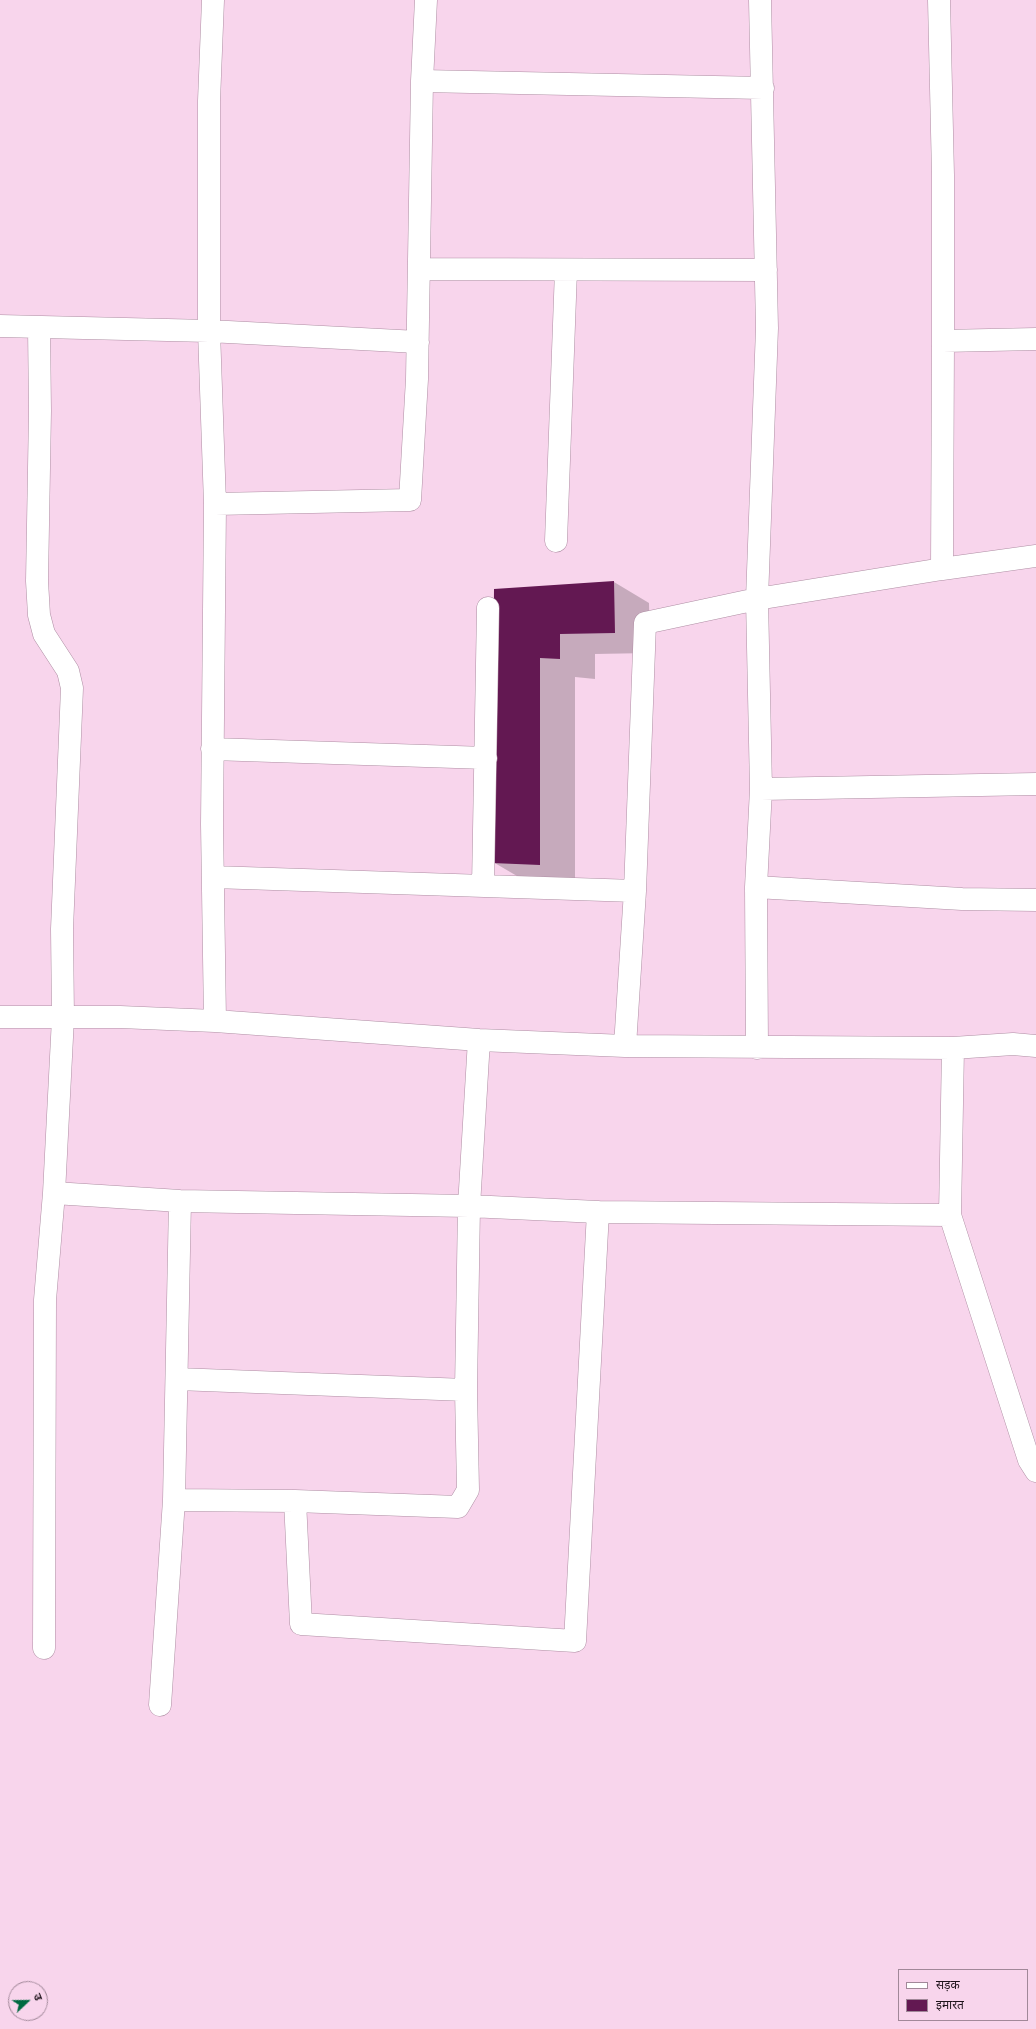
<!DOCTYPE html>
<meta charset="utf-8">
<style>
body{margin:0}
#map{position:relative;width:1036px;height:2029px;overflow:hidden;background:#f8d5ec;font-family:"Open Sans","Noto Sans Devanagari",sans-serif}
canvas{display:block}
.legend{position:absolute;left:898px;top:1969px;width:130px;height:52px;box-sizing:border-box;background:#f8d5ec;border:1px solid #a18899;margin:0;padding:5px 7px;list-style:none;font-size:12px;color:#1f141c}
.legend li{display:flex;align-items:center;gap:8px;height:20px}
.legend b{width:20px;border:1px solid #a18899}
.north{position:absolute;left:8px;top:1981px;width:40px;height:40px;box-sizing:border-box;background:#f8d5ec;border:1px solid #a18899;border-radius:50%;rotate:68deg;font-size:11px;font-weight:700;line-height:16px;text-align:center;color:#1f141c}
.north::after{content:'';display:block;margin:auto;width:14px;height:18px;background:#006a41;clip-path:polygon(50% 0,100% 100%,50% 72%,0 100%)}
</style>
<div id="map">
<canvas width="1036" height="2029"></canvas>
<ul class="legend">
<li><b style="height:5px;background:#fff"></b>सड़क</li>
<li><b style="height:11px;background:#631852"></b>इमारत</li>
</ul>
<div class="north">उ</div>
</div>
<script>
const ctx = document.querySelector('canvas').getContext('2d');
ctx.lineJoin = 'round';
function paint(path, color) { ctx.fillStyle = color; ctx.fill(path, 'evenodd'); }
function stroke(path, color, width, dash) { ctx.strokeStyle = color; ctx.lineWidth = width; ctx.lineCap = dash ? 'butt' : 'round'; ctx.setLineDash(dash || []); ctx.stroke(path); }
paint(new Path2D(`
 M 614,582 L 649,603 L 650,653 L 595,654 L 595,679 L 575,677 L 575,885 L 529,883 L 493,862 L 495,590 Z`), '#0003');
paint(new Path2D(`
 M 614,581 L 615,633 L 560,634 L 560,659 L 540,658 L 540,865 L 492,863 L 494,589 Z`), '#631852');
const minor = new Path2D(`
 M 213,0 L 209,101 L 209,331 L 215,504
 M 426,0 L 422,81 L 763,88
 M 939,0 L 943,175 L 943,341
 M 419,269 L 766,270
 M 0,326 L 209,331 L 418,342
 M 39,328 L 40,411 L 37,581 L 39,615 L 44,634 L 68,671 L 72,688 L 62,929 L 63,1018 L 54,1193 L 45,1300 L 44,1648
 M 1036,339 L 943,341 L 942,569 L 1036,556
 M 556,541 L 566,270
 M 212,749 L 486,758
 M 761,789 L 1036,784
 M 213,877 L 635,891
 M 483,886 L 488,608
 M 756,887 L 962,899 L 1036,900
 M 0,1017 L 120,1017 L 215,1021 L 479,1040 L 625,1046 L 953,1048 L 1013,1044 L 1036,1046
 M 215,1021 L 212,824 L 215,504 L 410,500 L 417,379 L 422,81
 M 625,1046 L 635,891 L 645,623 L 757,599 L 942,569
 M 757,1048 L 756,887 L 761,789 L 757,599 L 767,328 L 760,0
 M 953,1048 L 950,1215 L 1029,1460 L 1036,1471
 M 54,1193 L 180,1201 L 469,1206 L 598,1212 L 950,1215
 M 177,1379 L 466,1390
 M 174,1500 L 295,1501 L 458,1507 L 468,1490 L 466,1390 L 469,1206 L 479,1040
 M 295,1501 L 301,1624 L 575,1641 L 598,1212
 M 160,1705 L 174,1500 L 180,1201`);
stroke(minor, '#ae8ea3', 23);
stroke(minor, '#fff', 22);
</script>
